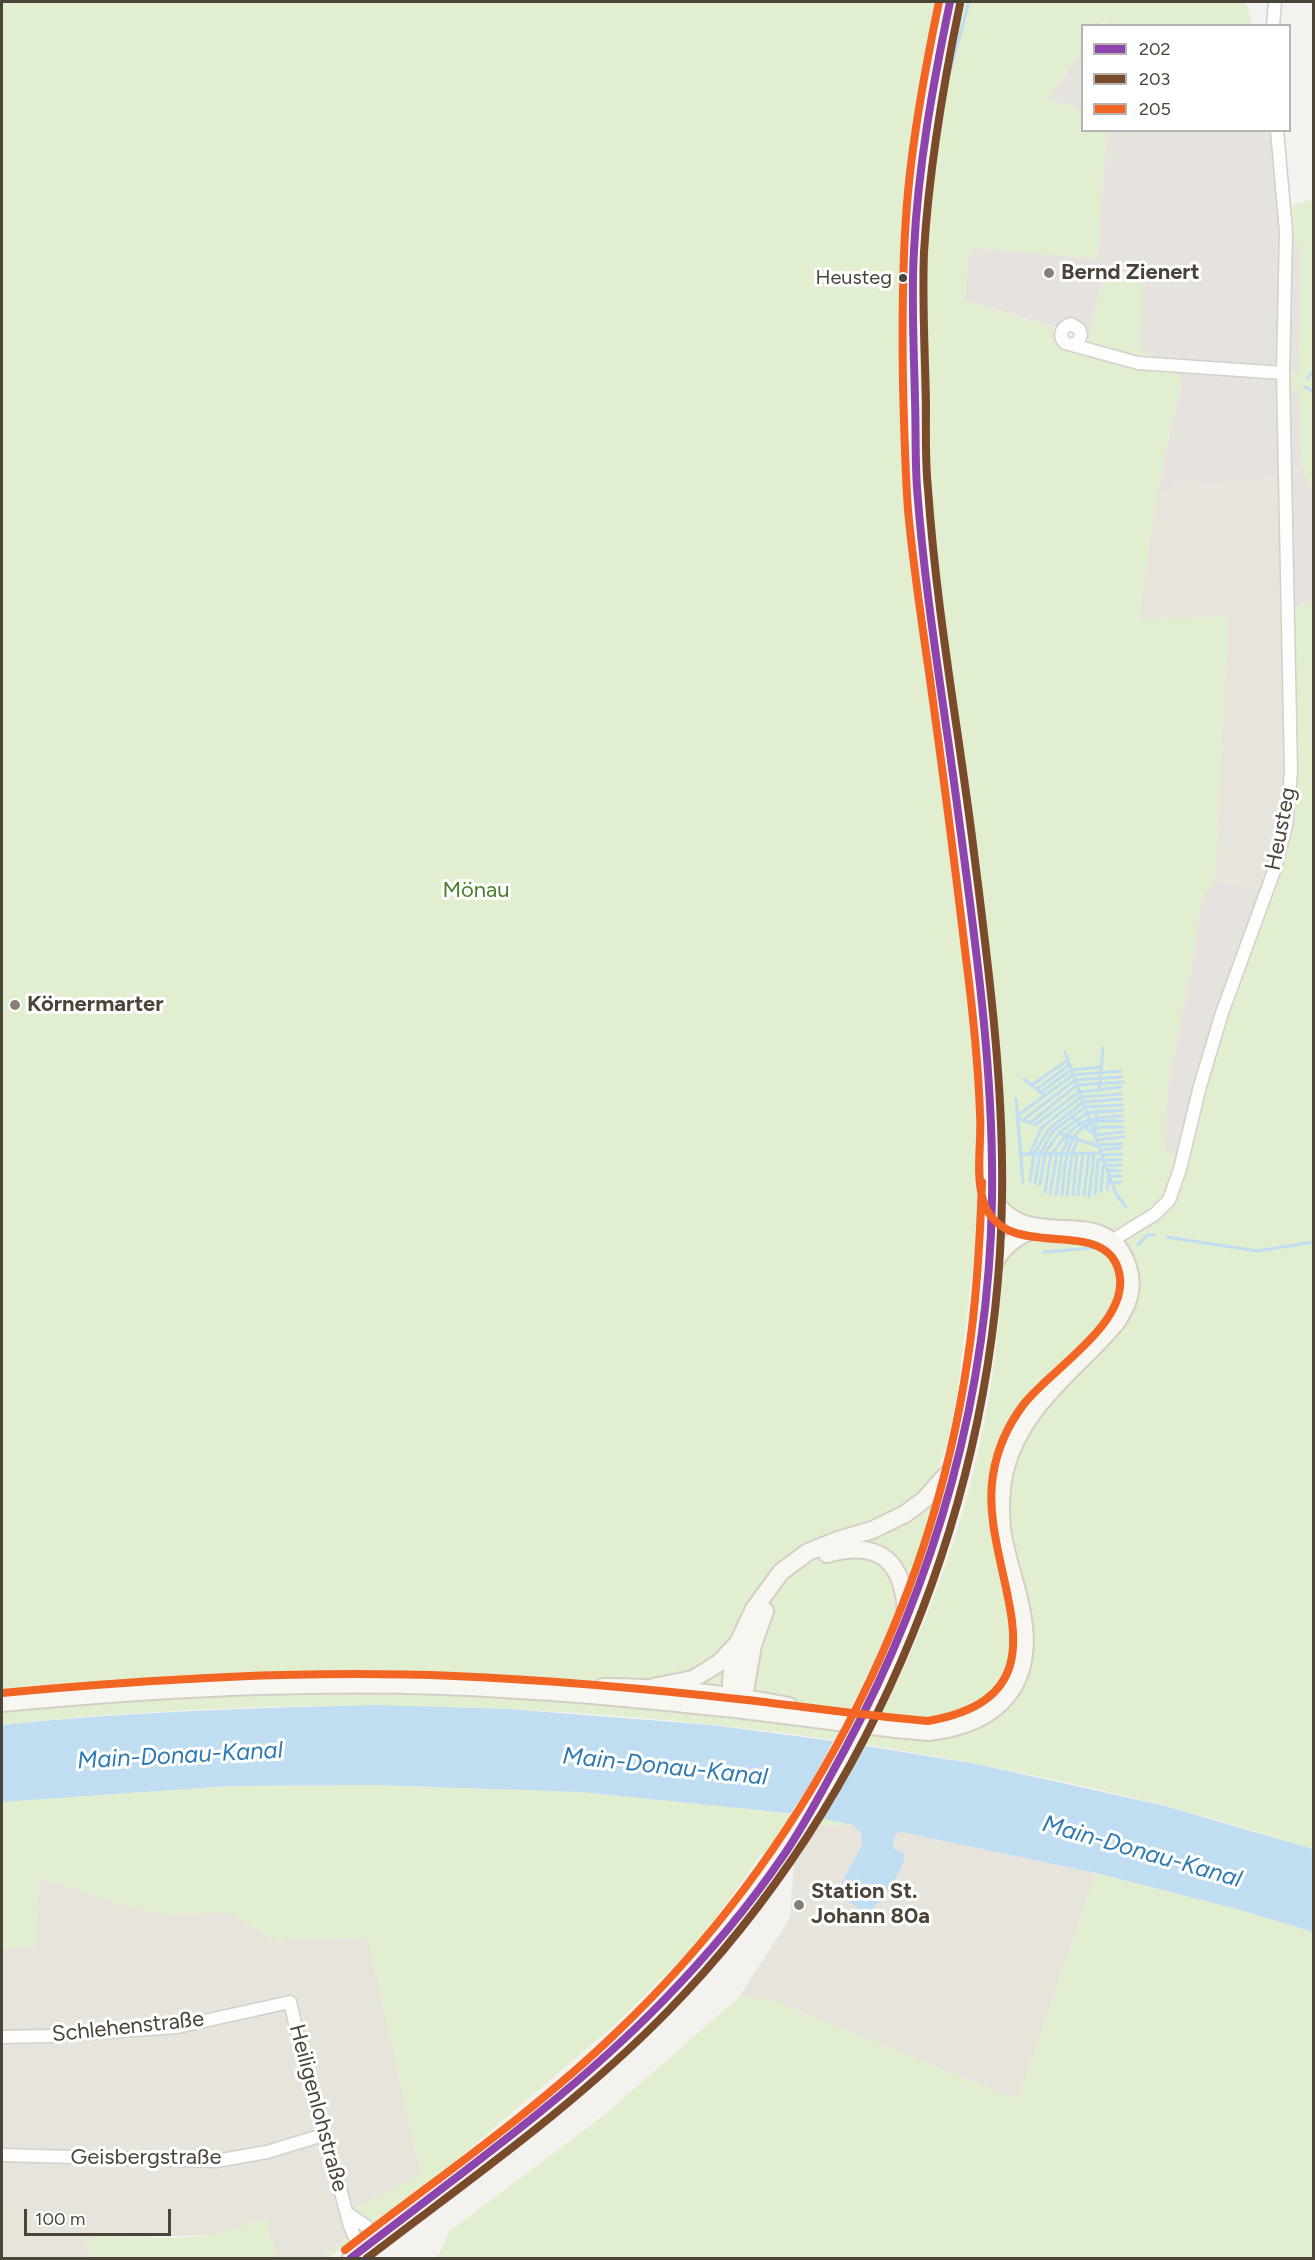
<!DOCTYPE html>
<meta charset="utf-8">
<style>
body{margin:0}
#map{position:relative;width:1315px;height:2260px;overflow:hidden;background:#f4f2ee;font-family:Figtree,sans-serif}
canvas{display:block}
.frame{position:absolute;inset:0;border:3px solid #4b4439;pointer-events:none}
.legend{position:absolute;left:1081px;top:24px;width:210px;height:108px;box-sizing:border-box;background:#fff;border:2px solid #b7b4b0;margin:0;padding:8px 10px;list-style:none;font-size:18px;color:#4b4439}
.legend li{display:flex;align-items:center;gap:12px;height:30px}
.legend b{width:30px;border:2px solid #b7b4b0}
.scale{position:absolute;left:24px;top:2209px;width:147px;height:27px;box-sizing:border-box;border:3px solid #4b4439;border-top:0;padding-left:8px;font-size:18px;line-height:21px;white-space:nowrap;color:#4b4439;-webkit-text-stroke:4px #fff;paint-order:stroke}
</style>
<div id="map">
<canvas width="1315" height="2260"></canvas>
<div class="frame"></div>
<ul class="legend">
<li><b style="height:8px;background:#8e44ad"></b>202</li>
<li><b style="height:8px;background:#7a4b2a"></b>203</li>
<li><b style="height:8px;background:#f26522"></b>205</li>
</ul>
<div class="scale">100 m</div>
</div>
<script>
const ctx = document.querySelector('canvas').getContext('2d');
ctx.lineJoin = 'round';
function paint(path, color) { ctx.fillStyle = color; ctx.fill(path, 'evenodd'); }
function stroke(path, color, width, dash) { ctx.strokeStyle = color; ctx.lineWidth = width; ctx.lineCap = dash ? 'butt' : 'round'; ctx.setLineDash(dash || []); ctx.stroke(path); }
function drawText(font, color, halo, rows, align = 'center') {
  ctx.font = font + ' Figtree,sans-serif'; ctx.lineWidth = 6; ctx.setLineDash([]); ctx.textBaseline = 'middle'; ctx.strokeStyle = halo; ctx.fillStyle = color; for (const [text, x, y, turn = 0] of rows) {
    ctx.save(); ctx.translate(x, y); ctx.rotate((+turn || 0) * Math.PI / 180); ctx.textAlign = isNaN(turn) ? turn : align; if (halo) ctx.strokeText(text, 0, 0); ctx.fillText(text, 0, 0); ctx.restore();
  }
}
paint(new Path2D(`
 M 1285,476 L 1286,826 L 1267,889 L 1215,881 L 1228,617 L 1139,619 L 1157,493 L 1172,491 L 1172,484 L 1198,481 L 1199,487 Z
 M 852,1825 L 861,1833 L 862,1845 L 837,1889 L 904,1854 L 894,1848 L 893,1842 L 896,1834 L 901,1832 L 1096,1873 L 1018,2100 L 769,1999 L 739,1997 L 790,1918 L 794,1862 L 818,1826 Z
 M 39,1878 L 154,1914 L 229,1913 L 280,1943 L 287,1939 L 368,1938 L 421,2174 L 354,2209 L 368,2221 L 322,2258 L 277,2258 L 265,2220 L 214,2235 L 87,2238 L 90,2258 L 2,2258 L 2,1950 L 36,1945 Z`), '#e7e4dc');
paint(new Path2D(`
 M 1082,51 L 1082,110 L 1048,99 Z
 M 1107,131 L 1282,131 L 1291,241 L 1301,246 L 1299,371 L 1287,390 L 1299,389 L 1302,465 L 1313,494 L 1313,600 L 1287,611 L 1285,476 L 1199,487 L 1198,481 L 1172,484 L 1173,491 L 1157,493 L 1182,378 L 1140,348 L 1106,267 L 1088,341 L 1084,328 L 1057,328 L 965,300 L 967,257 L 973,248 L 1097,259 Z
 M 1215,881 L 1267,889 L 1179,1155 L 1165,1152 L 1168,1085 L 1192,964 L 1202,898 Z`), '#e6e2de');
paint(new Path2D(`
 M 2,2 L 940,2 L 919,126 L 907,241 L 899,369 L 905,488 L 933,724 L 963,934 L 978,1068 L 982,1155 L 977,1233 L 957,1396 L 946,1447 L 936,1472 L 940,1490 L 930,1529 L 900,1609 L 849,1711 L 878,1719 C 934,1615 972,1502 991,1386 C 997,1347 1000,1307 1003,1267 L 1007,1254 L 1033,1236 L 1084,1234 L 1106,1247 L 1112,1253 L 1120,1268 L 1123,1292 L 1116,1315 L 1038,1394 L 1015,1425 L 1006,1446 L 1034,1425 L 1047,1407 L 1123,1329 C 1135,1311 1137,1297 1136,1276 C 1134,1219 1088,1226 1046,1223 C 1040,1223 1032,1224 1027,1222 C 1020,1219 1012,1209 1005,1204 L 1003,1111 L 995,1017 L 981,897 L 956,736 L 935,556 L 926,414 L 925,278 L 928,210 L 942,100 L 962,2 L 1246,2 L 1252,25 L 1112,26 L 1104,22 L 1101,25 L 1082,26 L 1082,51 L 1048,99 L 1082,110 L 1082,130 L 1107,131 L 1097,259 L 973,248 L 967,257 L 965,300 L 1054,328 L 1058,343 L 1066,349 L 1085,354 L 1106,266 L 1143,278 L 1140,348 L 1182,378 L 1157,493 L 1139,619 L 1228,617 L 1215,881 L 1202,899 L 1192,964 L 1168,1085 L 1166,1152 L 1178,1155 L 1286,826 L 1287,611 L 1313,600 L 1313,1849 C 1264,1834 1216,1819 1166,1806 C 1104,1790 1040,1776 977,1764 C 660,1703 323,1690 2,1725 Z
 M 1313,199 L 1313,494 L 1302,465 L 1299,390 L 1287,390 L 1287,372 L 1299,371 L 1301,246 L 1291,241 L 1290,206 Z
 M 374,1785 L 581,1792 L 807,1815 L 852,1825 L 818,1826 L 794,1862 L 761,1854 L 699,1942 L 612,2027 L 452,2164 L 328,2258 L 322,2258 L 368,2221 L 354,2209 L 421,2174 L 368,1938 L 287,1939 L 280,1943 L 229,1913 L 154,1914 L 39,1878 L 36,1945 L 2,1950 L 2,1802 L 229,1786 Z
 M 1096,1873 L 1237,1909 L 1313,1932 L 1313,2258 L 437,2258 L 449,2232 L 603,2116 L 739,1997 L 769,1999 L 1018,2100 Z
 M 266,2219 L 277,2258 L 90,2258 L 87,2237 L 178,2238 L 214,2235 Z`), '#e1eecf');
paint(new Path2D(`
 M 1290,463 L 1305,495 L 1309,515 L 1298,519 L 1292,491 Z`), '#e6e3df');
paint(new Path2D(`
 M 375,1705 L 508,1709 L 712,1725 L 848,1743 L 977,1764 L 1165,1806 L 1313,1849 L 1313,1932 L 1237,1909 L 1096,1873 L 901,1832 L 896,1834 L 893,1842 L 894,1848 L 904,1854 C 908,1866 879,1901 871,1912 L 865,1913 L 836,1892 L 862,1845 L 861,1833 L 852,1825 L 807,1815 L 581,1792 L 374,1785 L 229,1786 L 2,1802 L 2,1725 C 126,1712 250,1708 375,1705 Z`), '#c0ddf1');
paint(new Path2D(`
 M 835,1738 L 865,1743 L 843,1785 L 820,1821 L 789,1816 L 812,1781 Z`), '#f4f2ee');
stroke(new Path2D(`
 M 949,75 L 969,2
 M 1308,378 L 1314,370
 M 1305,387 L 1314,392
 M 1065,1052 L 1116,1194 L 1126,1207
 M 1024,1079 L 1044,1095
 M 1032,1085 L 1068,1060
 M 1037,1089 L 1069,1065
 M 1099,1091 L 1103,1048
 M 1041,1092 L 1071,1070 L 1101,1067
 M 1016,1099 L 1023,1182
 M 1017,1116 L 1073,1075 L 1121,1071
 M 1071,1116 L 1094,1134
 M 1018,1118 L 1030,1123
 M 1023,1120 L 1075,1080 L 1122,1077
 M 1030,1123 L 1077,1085 L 1124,1082
 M 1035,1125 L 1079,1092 L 1121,1087
 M 1095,1130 L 1101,1127 L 1122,1127
 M 1059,1133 L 1098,1146
 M 1095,1133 L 1097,1110
 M 1095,1135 L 1123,1132
 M 1097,1140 L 1124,1137
 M 1099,1145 L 1122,1144
 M 1100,1150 L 1121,1148
 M 1053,1153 C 1073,1122 1086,1117 1122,1116
 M 1020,1154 L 1101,1153
 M 1030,1154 L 1042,1127 L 1081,1097 L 1121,1094
 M 1103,1155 L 1122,1154
 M 1104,1160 L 1121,1160
 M 1107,1170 L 1120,1171
 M 1110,1176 L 1121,1176
 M 1030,1181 L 1034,1154 L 1049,1129 L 1083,1102 L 1122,1099
 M 1035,1183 L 1040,1154 L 1053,1131 L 1085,1107 L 1122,1105
 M 1112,1183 L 1121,1182
 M 1040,1185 L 1045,1153 L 1059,1133 L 1087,1113 L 1123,1110
 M 1107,1189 L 1109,1176
 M 1101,1191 L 1103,1166 L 1121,1165
 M 1045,1192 L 1051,1153
 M 1050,1194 L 1057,1154
 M 1095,1194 L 1098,1160 L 1103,1158
 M 1056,1195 L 1062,1153 L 1069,1136
 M 1062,1195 C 1065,1169 1063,1131 1094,1122 C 1103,1120 1114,1121 1123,1121
 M 1067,1195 L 1072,1153 L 1078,1139
 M 1073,1195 L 1077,1153
 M 1078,1195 L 1083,1153
 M 1084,1195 L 1089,1153
 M 1089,1197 L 1094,1154
 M 1167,1237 L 1257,1251 L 1314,1242
 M 1138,1245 L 1147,1235 L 1155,1235
 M 1044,1252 L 1093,1248`), '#c0ddf1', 3);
const minor = new Path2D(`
 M 1273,26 L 1275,2
 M 1072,345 L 1078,342 L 1081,335 L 1079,329 L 1071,324 C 1061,327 1058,336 1065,343 L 1138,363 L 1283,373
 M 1113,1240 L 1155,1214 L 1169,1200 L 1180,1169 L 1200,1086 L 1222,1013 L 1274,871 L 1286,826 L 1291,772 L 1283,373 L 1286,232 L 1277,130
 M 2,2037 L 48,2036 L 177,2027 L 290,2002 C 304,2064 320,2124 339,2185 C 346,2208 348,2230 362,2249
 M 2,2155 L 216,2161 L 267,2152 L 323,2135
 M 347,2213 L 366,2226 L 375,2239`);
const secondary = new Path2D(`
 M 992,1269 C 1000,1247 1017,1235 1039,1228
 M 827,1554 C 881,1539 904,1562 906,1615
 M 603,1687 C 666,1687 728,1694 789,1706
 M 653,1687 L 693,1679 L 719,1663 L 738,1643 L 754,1609 L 781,1572 L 808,1552 L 838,1540 L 872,1530 L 905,1514 L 925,1499 L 946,1475 L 957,1467
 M 870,1702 C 942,1551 984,1394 991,1226 C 996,1113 982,1001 968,889 C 958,812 947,734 937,657 C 929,600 921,542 917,484 C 906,322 914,160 950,2
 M 2,1703 C 173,1687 347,1678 519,1690 C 594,1694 668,1702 743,1710 C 805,1717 866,1727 928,1732 C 1001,1724 1037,1682 1021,1608 C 1016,1581 1005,1555 1002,1528 C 1000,1509 1001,1489 1005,1470 C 1021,1406 1076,1370 1116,1323 C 1128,1305 1135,1288 1128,1267 C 1106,1197 1028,1259 992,1197
 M 737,1705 L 744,1697 L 753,1645 L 765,1611
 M 737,1706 C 725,1688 734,1664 738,1644
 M 351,2258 C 435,2192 525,2132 604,2059 C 670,1998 726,1929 781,1858`);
stroke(minor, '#d2d0cb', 15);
stroke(secondary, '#d3cfc5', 20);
stroke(minor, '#fdfdfc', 12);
stroke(secondary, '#f7f6f1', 16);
const secondaryBridge = new Path2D(`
 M 781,1858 L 843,1756 L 870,1702`);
stroke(secondaryBridge, '#d3cfc5', 20, []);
stroke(secondaryBridge, '#f7f6f1', 16);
stroke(new Path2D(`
 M 351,2258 C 457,2176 567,2099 661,2003 C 704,1959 746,1910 781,1859 C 805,1825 824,1787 844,1751 C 936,1581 989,1392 992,1199 C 994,1069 975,940 958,812 C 944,704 925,597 917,488 C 915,459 916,430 915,400 C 914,350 911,300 914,250 C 918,166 933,84 950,2`), '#8e44ad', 8);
stroke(new Path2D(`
 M 367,2258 C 470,2179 576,2105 667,2012 C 876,1799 998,1497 1002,1198 C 1004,1077 987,957 972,837 C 957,721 936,606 928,489 C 925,460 926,431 926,402 C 925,352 922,302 924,252 C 929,168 943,86 960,4`), '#7a4b2a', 8);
stroke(new Path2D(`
 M 2,1693 C 152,1679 303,1670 454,1676 C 552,1680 649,1689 747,1700 C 807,1707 867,1716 928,1721 C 1082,1693 977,1571 993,1475 C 997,1450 1008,1425 1023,1405 C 1050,1370 1125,1326 1120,1278 C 1112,1209 1003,1269 983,1200 C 975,1172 982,1141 980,1113 C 978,1058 972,1004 965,950 C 954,857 942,765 929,672 C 921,618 913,564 908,510 C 905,468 904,426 903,384 C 902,320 902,256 908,192 C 914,128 926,64 939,2
 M 345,2250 C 436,2179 532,2114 615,2034 C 802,1856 931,1613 968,1357 C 977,1299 980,1241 982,1182`), '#f26522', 8);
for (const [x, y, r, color] of [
 [1049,273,6,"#868178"],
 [903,278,5,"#4b4439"],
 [15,1005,6,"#868178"],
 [799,1905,6,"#868178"]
]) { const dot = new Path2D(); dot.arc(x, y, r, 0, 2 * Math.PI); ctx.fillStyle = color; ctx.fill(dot); stroke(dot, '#fff', 2); }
drawText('20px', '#4b4439', '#fff', [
 ["Heusteg",892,278]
], 'right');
drawText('bold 22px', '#4b4439', '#fff', [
 ["Bernd Zienert",1061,273],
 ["Körnermarter",27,1005],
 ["Station St.",811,1892],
 ["Johann 80a",811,1917]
], 'left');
drawText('22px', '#4b4439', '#fff', [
 ["Heusteg",1281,829,-79],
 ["Schlehenstraße",128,2027,-6],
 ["Heiligenlohstraße",318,2108,75],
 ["Geisbergstraße",146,2158]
]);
drawText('22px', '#4a7f2a', '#fff', [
 ["Mönau",476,891]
]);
drawText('italic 24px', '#2e7ab2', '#fff', [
 ["Main-Donau-Kanal",180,1756,-3],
 ["Main-Donau-Kanal",665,1767,6],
 ["Main-Donau-Kanal",1142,1852,16]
]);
</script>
